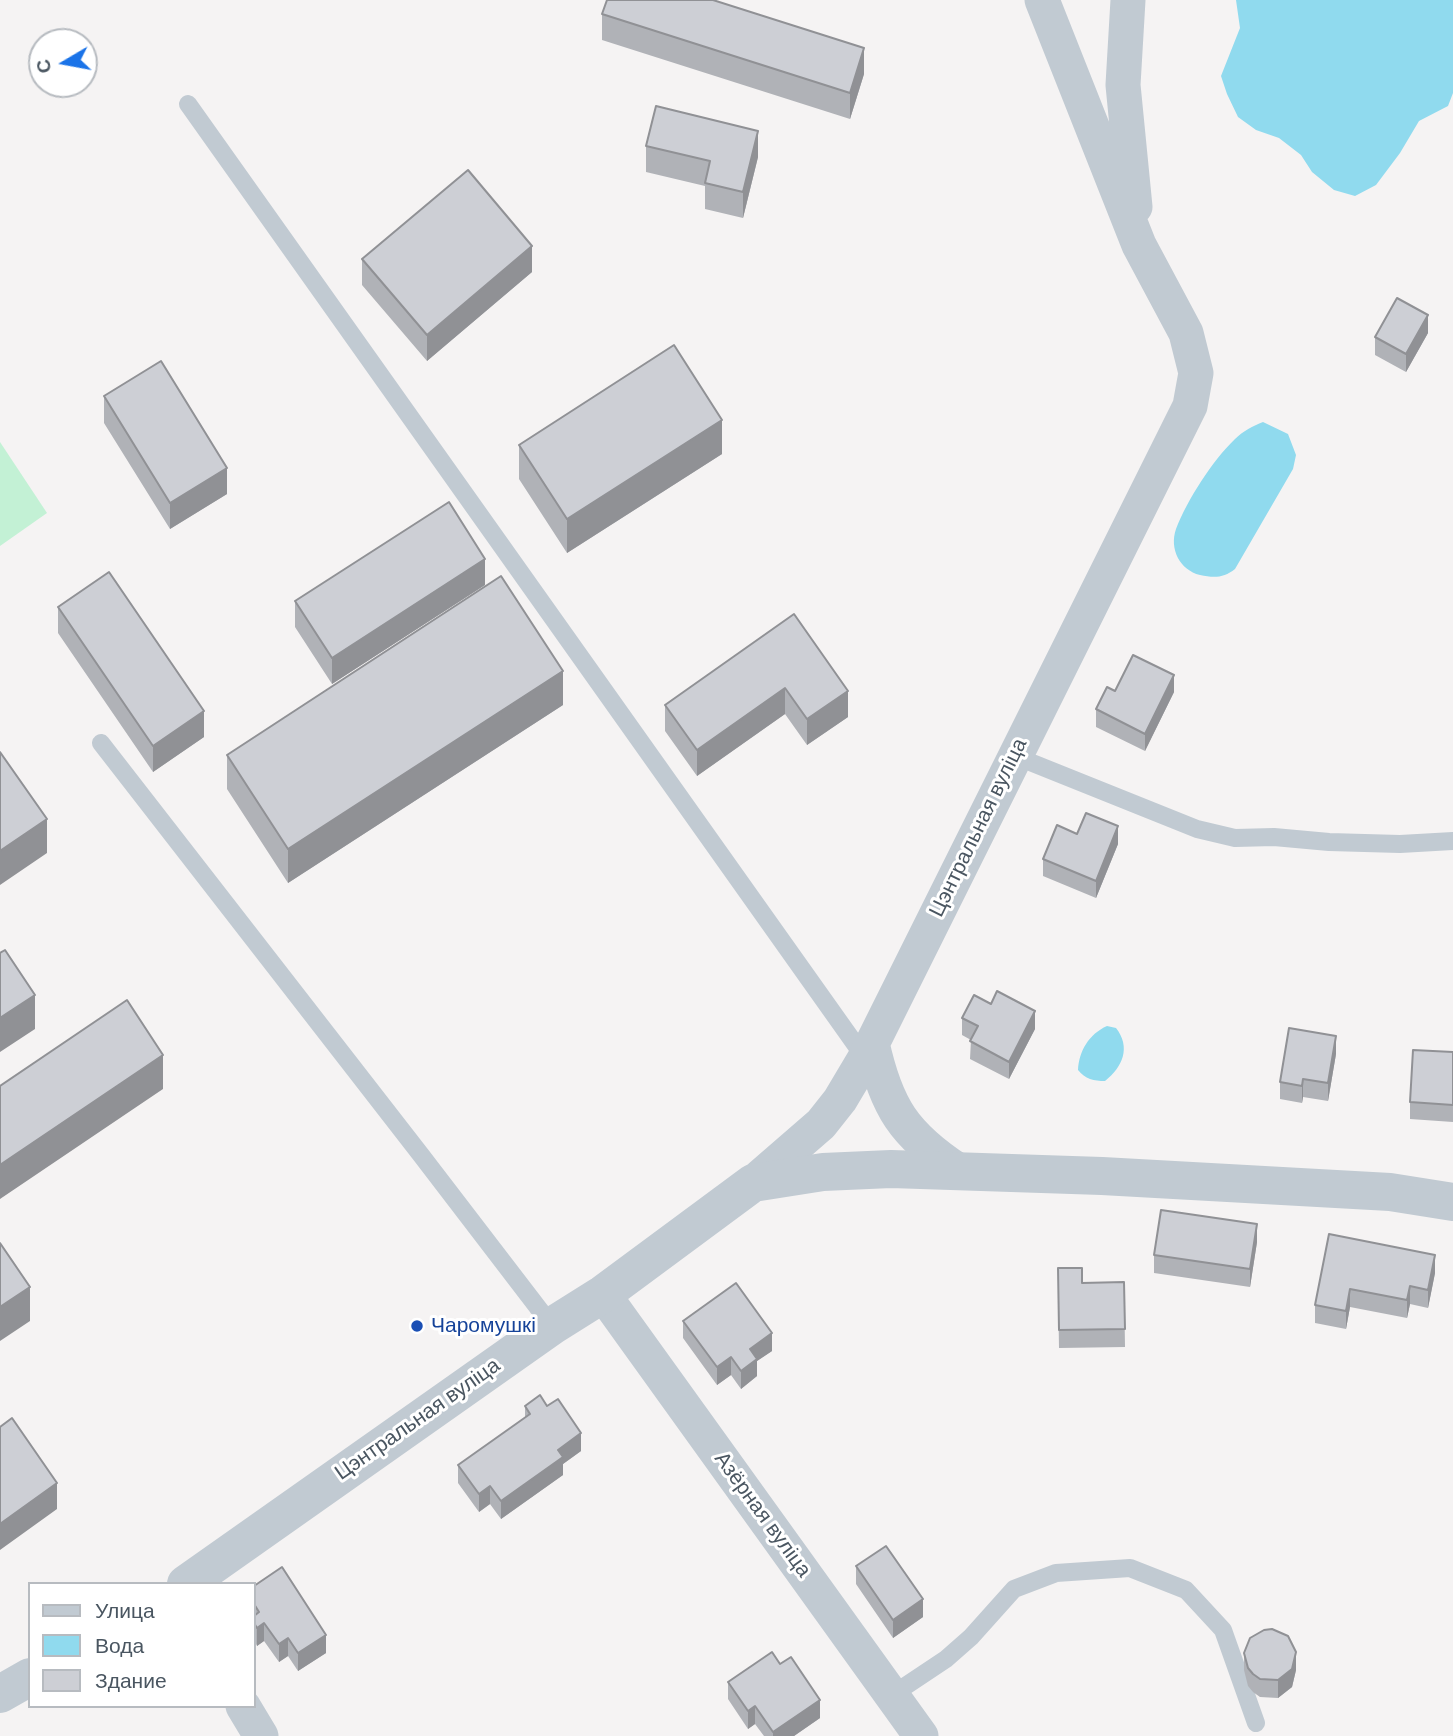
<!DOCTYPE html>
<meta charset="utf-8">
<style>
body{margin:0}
#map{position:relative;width:1453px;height:1736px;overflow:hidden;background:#f5f3f3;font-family:"DM Sans",sans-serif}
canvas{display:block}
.legend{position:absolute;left:28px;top:1582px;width:228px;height:126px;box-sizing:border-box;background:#fff;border:2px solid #b7bbc0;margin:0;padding:9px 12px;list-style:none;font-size:21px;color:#4a5661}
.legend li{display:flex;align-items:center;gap:14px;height:35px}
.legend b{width:35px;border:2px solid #b7bbc0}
.north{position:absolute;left:28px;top:28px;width:70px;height:70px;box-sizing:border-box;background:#fff;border:2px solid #b7bbc0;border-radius:50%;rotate:260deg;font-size:19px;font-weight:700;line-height:28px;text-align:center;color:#4a5661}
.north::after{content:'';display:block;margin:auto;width:24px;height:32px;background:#1a73e8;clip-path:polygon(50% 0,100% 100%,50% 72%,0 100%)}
</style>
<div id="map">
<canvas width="1453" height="1736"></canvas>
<ul class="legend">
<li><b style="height:9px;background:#c1cad2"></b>Улица</li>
<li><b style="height:19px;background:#90daee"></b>Вода</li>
<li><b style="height:19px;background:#cdcfd5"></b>Здание</li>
</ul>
<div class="north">С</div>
</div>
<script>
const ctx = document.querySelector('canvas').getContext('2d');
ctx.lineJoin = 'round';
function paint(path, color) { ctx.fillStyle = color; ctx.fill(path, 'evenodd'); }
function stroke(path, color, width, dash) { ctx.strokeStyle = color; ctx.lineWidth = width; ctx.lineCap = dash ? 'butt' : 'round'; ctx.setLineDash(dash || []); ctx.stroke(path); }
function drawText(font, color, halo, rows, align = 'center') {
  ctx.font = font + ' "DM Sans",sans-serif'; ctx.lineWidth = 6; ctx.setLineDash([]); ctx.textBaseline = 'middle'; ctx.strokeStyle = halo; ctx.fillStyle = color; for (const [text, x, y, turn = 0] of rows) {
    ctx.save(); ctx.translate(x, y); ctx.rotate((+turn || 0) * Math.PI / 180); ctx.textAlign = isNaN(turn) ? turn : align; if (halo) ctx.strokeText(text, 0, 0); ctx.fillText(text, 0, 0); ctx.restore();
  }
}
paint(new Path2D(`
 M 0,442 L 47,513 L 0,546 Z`), '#c3f1d5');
paint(new Path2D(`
 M 1236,0 L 1453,0 L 1453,93 L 1448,106 L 1419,121 L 1400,153 L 1376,185 L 1355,196 L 1334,190 L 1312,172 L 1301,155 L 1279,138 L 1256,130 L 1238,117 L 1227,94 L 1221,76 L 1240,28 Z
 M 1263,422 L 1288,434 L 1296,455 L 1293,469 L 1235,569 C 1224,578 1214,578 1200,575 C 1180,570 1169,549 1176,529 C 1187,500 1213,460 1235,439 C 1243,431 1253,426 1263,422 Z
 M 1107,1026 L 1116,1028 C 1131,1047 1123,1067 1105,1081 C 1094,1081 1085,1079 1078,1070 C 1079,1051 1089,1034 1107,1026 Z`), '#90daee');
stroke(new Path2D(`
 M 188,104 L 865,1058
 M 101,743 L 421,1155 L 552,1326
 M 1015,756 L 1197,829 L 1235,838 L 1274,837 L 1329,842 L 1400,844 L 1453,841
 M 892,1695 L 946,1659 L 971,1637 L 1014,1589 L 1056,1573 L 1130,1568 L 1186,1590 L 1223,1630 L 1256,1723`), '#c1cad2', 18);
stroke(new Path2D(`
 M 1128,0 L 1123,85 L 1135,207
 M 872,1043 C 886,1107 904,1135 959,1171
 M 753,1183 L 821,1124 L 840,1100 L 865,1058 L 1190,406 L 1196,373 L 1186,333 L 1139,245 L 1042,0
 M 603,1294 L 921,1736
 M 243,1706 L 261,1736`), '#c1cad2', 35);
stroke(new Path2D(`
 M 186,1584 L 552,1326 L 603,1294 L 753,1183 L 823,1172 L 891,1169 L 1102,1176 L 1390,1192 L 1453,1202
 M 0,1694 L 30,1677`), '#c1cad2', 38);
paint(new Path2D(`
 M 602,14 L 864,74 L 850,119 L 602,40 Z
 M 646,146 L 758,157 L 743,218 L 705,209 L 705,186 L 646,172 Z
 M 362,259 L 532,272 L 427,361 L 362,285 Z
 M 1428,333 L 1406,372 L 1375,355 L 1375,337 Z
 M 104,396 L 227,494 L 170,529 L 104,423 Z
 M 519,445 L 722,454 L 567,553 L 519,479 Z
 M 485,585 L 332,684 L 295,627 L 295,601 Z
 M 58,607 L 204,737 L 153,772 L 58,633 Z
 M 794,614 L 848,717 L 807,745 L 785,714 L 697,776 L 665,731 L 665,705 Z
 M 1115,691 L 1174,692 L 1145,751 L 1096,727 L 1096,709 Z
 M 563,705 L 288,883 L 227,789 L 227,755 Z
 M 1077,834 L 1118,844 L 1096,898 L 1043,876 L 1043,859 Z
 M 962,1018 L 1035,1029 L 1009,1079 L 970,1059 L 971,1040 L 962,1035 Z
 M 1453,1052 L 1453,1122 L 1410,1119 L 1410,1102 Z
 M 1336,1054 L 1328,1101 L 1303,1097 L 1302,1103 L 1280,1099 L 1280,1082 Z
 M 1329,1234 L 1435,1273 L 1428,1308 L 1410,1304 L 1407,1318 L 1350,1307 L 1346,1329 L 1315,1323 L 1315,1305 Z
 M 1257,1242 L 1250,1287 L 1154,1273 L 1154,1255 Z
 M 1124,1282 L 1125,1347 L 1059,1348 L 1058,1286 L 1082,1283 Z
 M 683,1321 L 772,1351 L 757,1361 L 757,1376 L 741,1389 L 731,1375 L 717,1385 L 683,1338 Z
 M 525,1406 L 581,1451 L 563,1464 L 563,1475 L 501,1519 L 490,1504 L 479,1512 L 458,1483 L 458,1465 L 525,1418 Z
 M 856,1566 L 923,1617 L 893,1638 L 856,1584 Z
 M 254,1586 L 326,1653 L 298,1671 L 288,1656 L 279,1662 L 264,1641 L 257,1646 L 254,1640 Z
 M 1244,1653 L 1296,1670 L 1292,1687 L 1278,1698 L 1260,1697 L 1253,1692 L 1248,1686 L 1244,1670 Z
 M 728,1682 L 820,1718 L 794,1736 L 764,1736 L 755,1724 L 748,1729 L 728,1699 Z`), '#b0b2b7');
paint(new Path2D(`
 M 864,48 L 864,74 L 850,119 L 850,93 Z
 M 758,131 L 758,157 L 743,218 L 743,192 Z
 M 532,246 L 532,272 L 427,361 L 427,335 Z
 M 1428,315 L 1428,333 L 1406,372 L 1406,354 Z
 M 722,420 L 722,454 L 567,553 L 567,519 Z
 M 227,468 L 227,494 L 170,529 L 170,503 Z
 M 485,559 L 485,585 L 332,684 L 332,658 Z
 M 563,671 L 563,705 L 288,883 L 288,849 Z
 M 1174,675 L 1174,692 L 1145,751 L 1145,734 Z
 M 785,688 L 785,714 L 697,776 L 697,750 Z
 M 848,691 L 848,717 L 807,745 L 807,719 Z
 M 204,711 L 204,737 L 153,772 L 153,746 Z
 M 47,819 L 47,853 L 0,885 L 0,851 Z
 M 1118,826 L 1118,844 L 1096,898 L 1096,881 Z
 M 35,995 L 35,1029 L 0,1052 L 0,1018 Z
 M 1035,1011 L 1035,1029 L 1009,1079 L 1009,1062 Z
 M 1336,1036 L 1336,1054 L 1328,1101 L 1328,1083 Z
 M 163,1055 L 163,1089 L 0,1199 L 0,1165 Z
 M 1303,1079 L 1303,1097 L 1302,1103 L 1302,1086 Z
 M 1257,1224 L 1257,1242 L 1250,1287 L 1250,1269 Z
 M 1435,1255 L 1435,1273 L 1428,1308 L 1428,1290 Z
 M 1410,1286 L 1410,1304 L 1407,1318 L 1407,1300 Z
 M 30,1287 L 30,1321 L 0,1341 L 0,1307 Z
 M 1350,1289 L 1350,1307 L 1346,1329 L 1346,1311 Z
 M 772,1333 L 772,1351 L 757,1361 L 757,1376 L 741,1389 L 741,1371 L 750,1349 Z
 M 731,1357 L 731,1375 L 717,1385 L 717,1367 Z
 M 581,1433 L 581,1451 L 563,1464 L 563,1475 L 501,1519 L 501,1501 L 558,1450 Z
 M 57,1483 L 57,1509 L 0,1550 L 0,1524 Z
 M 490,1486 L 490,1504 L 479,1512 L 479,1494 Z
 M 923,1599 L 923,1617 L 893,1638 L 893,1620 Z
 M 264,1623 L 264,1641 L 257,1646 L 257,1628 Z
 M 326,1635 L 326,1653 L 298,1671 L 298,1653 Z
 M 288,1638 L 288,1656 L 279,1662 L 279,1644 Z
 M 1296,1652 L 1296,1670 L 1292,1687 L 1278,1698 L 1278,1680 Z
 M 820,1700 L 820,1718 L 794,1736 L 773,1736 L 773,1732 Z
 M 755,1706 L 755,1724 L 748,1729 L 748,1711 Z`), '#909195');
const building = new Path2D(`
 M 607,0 L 713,0 L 864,48 L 850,93 L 602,14 Z
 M 656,106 L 758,131 L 743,192 L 705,183 L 710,161 L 646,146 Z
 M 468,170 L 532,246 L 427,335 L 362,259 Z
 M 1397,298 L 1428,315 L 1406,354 L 1375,337 Z
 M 674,345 L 722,420 L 567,519 L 519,445 Z
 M 161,361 L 227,468 L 170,503 L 104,396 Z
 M 449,502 L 485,559 L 332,658 L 295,601 Z
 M 109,572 L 204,711 L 153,746 L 58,607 Z
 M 501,576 L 563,671 L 288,849 L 227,755 Z
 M 794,614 L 848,691 L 807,719 L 785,688 L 697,750 L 665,705 Z
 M 1133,655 L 1174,675 L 1145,734 L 1096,709 L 1107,687 L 1115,691 Z
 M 0,752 L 47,819 L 0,851 Z
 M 1086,813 L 1118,826 L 1096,881 L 1043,859 L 1057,825 L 1077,834 Z
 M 5,950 L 35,995 L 0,1018 L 0,953 Z
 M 997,991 L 1035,1011 L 1009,1062 L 970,1041 L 978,1026 L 962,1018 L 974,995 L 991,1004 Z
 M 127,1000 L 163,1055 L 0,1165 L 0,1086 Z
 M 1289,1028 L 1336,1036 L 1328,1083 L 1303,1079 L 1302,1086 L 1280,1082 Z
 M 1413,1050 L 1453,1052 L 1453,1105 L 1410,1102 Z
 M 1161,1210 L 1257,1224 L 1250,1269 L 1154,1255 Z
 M 1329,1234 L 1435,1255 L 1428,1290 L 1410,1286 L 1407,1300 L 1350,1289 L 1346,1311 L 1315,1305 Z
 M 0,1243 L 30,1287 L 0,1307 Z
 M 1058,1268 L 1082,1268 L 1082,1283 L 1124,1282 L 1125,1329 L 1059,1330 Z
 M 736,1283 L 772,1333 L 750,1349 L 757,1359 L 741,1371 L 731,1357 L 717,1367 L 683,1321 Z
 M 540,1395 L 547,1406 L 558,1399 L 581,1433 L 558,1450 L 563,1457 L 501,1501 L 490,1486 L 479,1494 L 458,1465 L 530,1414 L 525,1406 Z
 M 12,1418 L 57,1483 L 0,1524 L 0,1427 Z
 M 886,1546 L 923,1599 L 893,1620 L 856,1566 Z
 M 282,1567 L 326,1635 L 298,1653 L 288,1638 L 279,1644 L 264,1623 L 257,1628 L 254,1623 L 254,1616 L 259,1612 L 254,1604 L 254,1586 Z
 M 1272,1629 L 1288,1636 L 1296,1652 L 1292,1669 L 1278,1680 L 1260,1679 L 1253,1674 L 1248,1668 L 1244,1653 L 1250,1638 L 1264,1630 Z
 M 772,1652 L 780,1664 L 791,1657 L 820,1700 L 773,1732 L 755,1706 L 748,1711 L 728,1682 Z`);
paint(building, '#cdcfd5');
stroke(building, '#909195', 2);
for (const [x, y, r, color] of [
 [417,1326,7,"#1a4fb4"]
]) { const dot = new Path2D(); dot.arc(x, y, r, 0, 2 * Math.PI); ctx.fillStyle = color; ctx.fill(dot); stroke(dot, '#fff', 2.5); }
drawText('21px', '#4a5661', '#fff', [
 ["Цэнтральная вуліца",979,828,-64],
 ["Цэнтральная вуліца",418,1420,-35],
 ["Азёрная вуліца",762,1515,54]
]);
drawText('21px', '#164399', '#fff', [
 ["Чаромушкі",431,1326]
], 'left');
</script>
